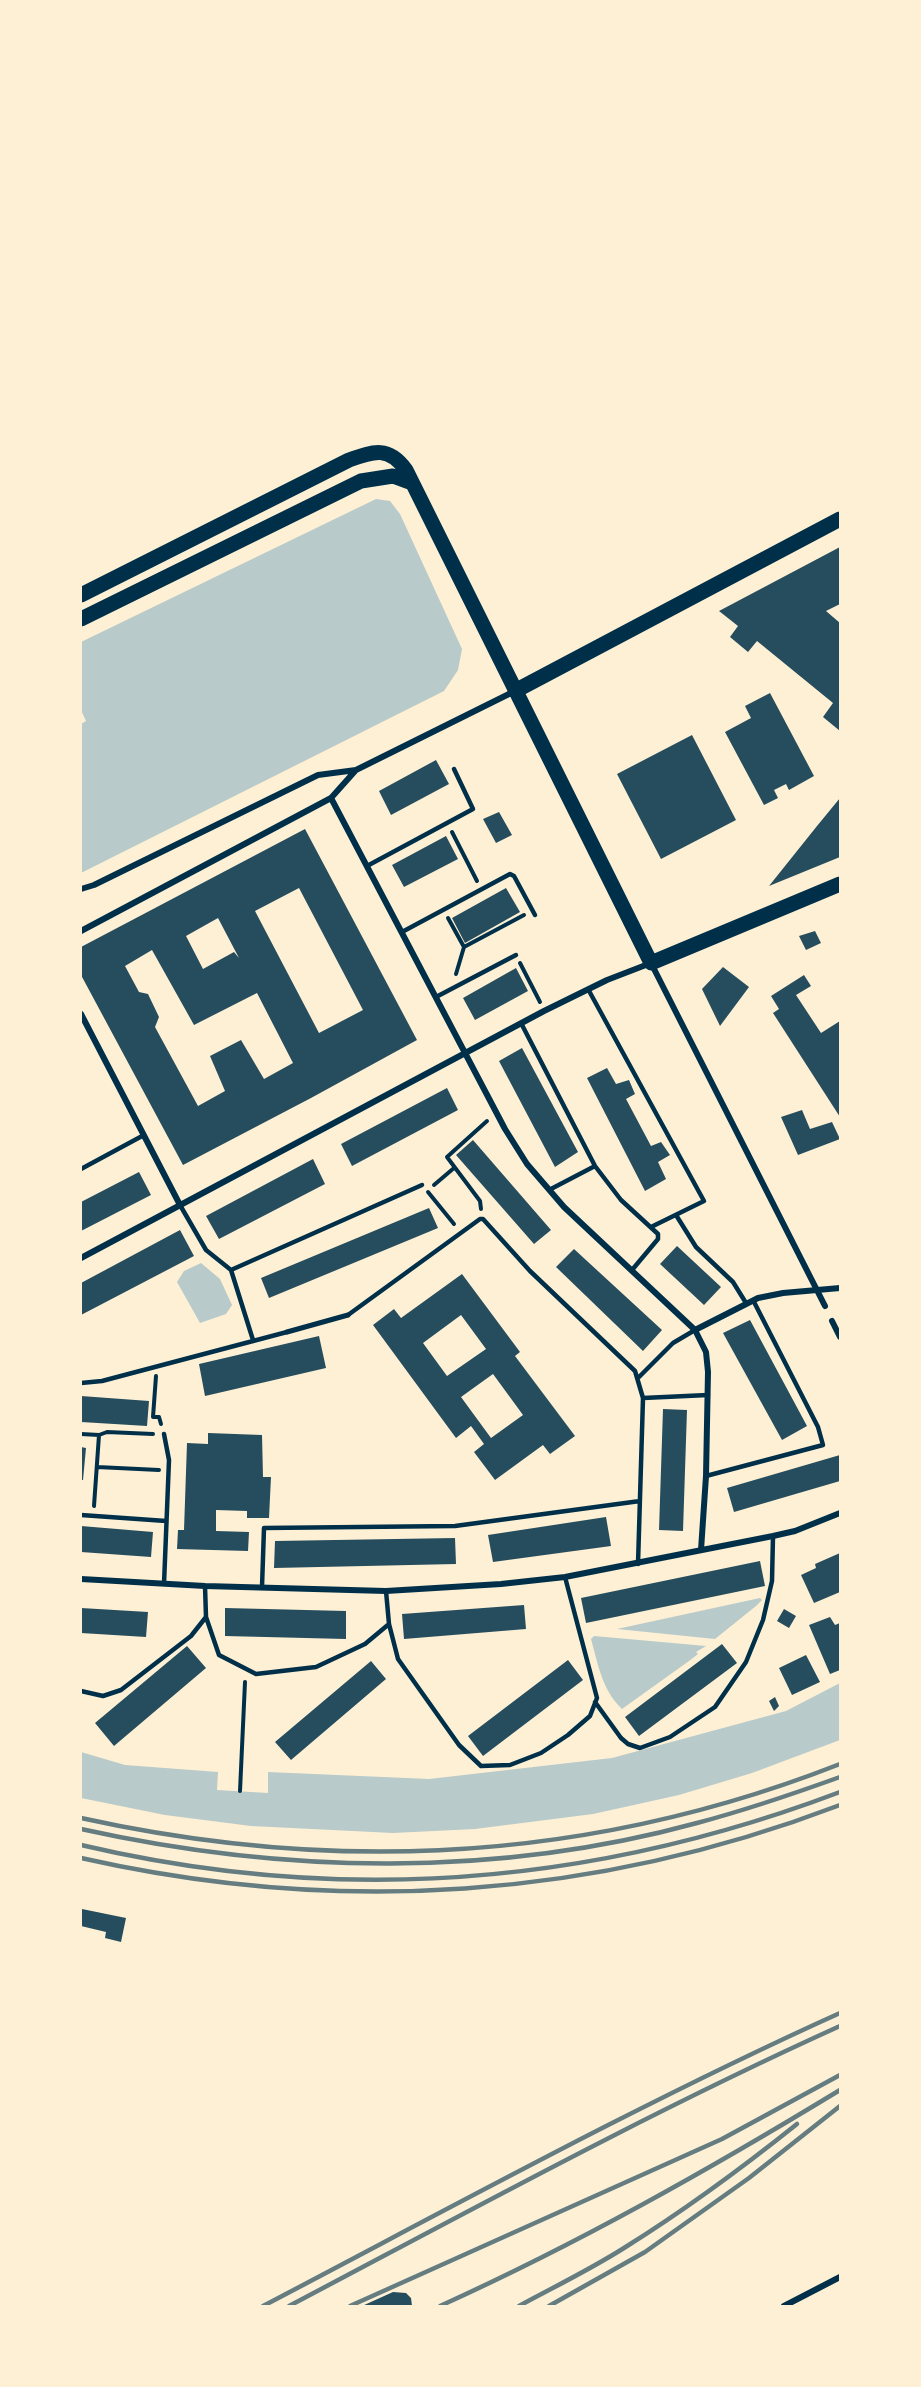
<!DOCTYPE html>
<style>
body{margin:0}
#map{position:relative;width:921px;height:2387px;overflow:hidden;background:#fdf0d5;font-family:"Libre Baskerville",serif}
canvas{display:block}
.frame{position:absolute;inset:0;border:82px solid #fdf0d5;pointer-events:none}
</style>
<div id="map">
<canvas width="921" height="2387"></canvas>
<div class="frame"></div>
</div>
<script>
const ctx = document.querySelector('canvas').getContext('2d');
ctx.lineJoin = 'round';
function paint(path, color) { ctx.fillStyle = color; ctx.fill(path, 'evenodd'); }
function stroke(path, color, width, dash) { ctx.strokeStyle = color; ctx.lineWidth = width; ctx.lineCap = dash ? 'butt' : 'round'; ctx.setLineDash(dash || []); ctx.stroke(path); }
paint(new Path2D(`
 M 376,499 L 390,501 L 400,514 L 462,649 L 458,670 L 444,691 L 81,873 L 81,724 L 86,721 L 81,710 L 81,642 Z
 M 201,1263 L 220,1279 L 232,1305 L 226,1314 L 200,1323 L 177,1282 L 184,1271 Z
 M 760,1598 L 762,1600 L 756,1606 L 715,1639 L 617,1629 Z
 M 594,1636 L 706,1646 L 696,1652 L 698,1654 L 689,1661 L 622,1709 C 602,1690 598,1664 591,1639 Z
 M 840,1683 L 840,1740 L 752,1773 L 679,1795 L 593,1814 L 475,1829 L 393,1833 L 251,1826 L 165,1815 L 81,1798 L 81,1752 L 125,1765 L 218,1772 L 217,1790 L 268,1793 L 268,1772 L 429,1779 L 612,1758 L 786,1711 Z`), '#b9caca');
paint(new Path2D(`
 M 840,547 L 840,604 L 826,611 L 840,623 L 840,731 L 823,717 L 833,703 L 757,641 L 748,652 L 730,637 L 738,626 L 719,611 Z
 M 770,693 L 814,776 L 789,790 L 786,784 L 774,790 L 778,798 L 764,805 L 725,732 L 751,718 L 745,706 Z
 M 692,735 L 736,820 L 661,859 L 617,774 Z
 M 436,760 L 449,784 L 391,815 L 379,791 Z
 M 840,798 L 840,857 L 769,886 L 817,826 Z
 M 499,812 L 512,835 L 496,843 L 483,819 Z
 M 305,829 L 417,1040 L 311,1098 L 183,1165 L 81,975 L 81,947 ZM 299,888 L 363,1010 L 319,1033 L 255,911 ZM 218,918 L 239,958 L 234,952 L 203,969 L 186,936 ZM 152,950 L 194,1025 L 257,993 L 293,1063 L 264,1079 L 241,1040 L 210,1056 L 225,1091 L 198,1106 L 155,1027 L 159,1017 L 148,994 L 139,992 L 125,966 Z
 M 446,836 L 458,859 L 404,887 L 392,865 Z
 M 506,888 L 520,912 L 465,943 L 452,918 Z
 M 815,931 L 821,943 L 806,950 L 799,936 Z
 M 723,967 L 749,987 L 720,1026 L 702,989 Z
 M 516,968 L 528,991 L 475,1020 L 463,998 Z
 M 804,975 L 811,986 L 796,995 L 821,1033 L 840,1021 L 840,1117 L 773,1013 L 779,1009 L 771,996 Z
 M 522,1048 L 578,1152 L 555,1167 L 499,1061 Z
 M 607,1068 L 616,1084 L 629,1080 L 635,1094 L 626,1099 L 651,1146 L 661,1142 L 670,1155 L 658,1162 L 666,1179 L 645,1191 L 587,1078 Z
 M 447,1088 L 458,1110 L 352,1166 L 341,1144 Z
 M 802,1110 L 810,1129 L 832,1122 L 840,1139 L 798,1155 L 781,1117 Z
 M 473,1140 L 551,1230 L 534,1244 L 456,1155 Z
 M 313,1159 L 325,1184 L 219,1239 L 206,1216 Z
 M 139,1172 L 151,1195 L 81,1231 L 81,1202 Z
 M 429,1208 L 438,1228 L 269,1298 L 261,1278 Z
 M 180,1230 L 194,1256 L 81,1315 L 81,1283 Z
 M 677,1246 L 721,1287 L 704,1305 L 660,1264 Z
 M 574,1249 L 662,1330 L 643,1351 L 556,1267 Z
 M 462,1274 L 520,1352 L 515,1356 L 575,1436 L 550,1454 L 543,1445 L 495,1480 L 474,1452 L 484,1444 L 471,1426 L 456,1438 L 373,1325 L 394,1309 L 401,1318 ZM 461,1315 L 486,1349 L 447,1376 L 423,1343 ZM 493,1374 L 523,1415 L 491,1438 L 461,1397 Z
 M 750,1320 L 807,1426 L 782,1440 L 723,1333 Z
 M 319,1336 L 326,1368 L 205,1396 L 199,1364 Z
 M 81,1396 L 149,1401 L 147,1426 L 81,1422 Z
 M 663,1409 L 687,1410 L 683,1531 L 659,1530 Z
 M 208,1433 L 262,1435 L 263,1477 L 271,1477 L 269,1518 L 247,1518 L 247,1511 L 216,1510 L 216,1531 L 249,1532 L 248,1551 L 177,1549 L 178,1530 L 184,1530 L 187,1443 L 208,1444 Z
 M 81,1447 L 86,1448 L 83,1480 L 81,1480 Z
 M 840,1455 L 840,1481 L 734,1512 L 727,1488 Z
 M 606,1517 L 611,1546 L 493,1562 L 488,1535 Z
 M 81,1526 L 153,1532 L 151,1557 L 81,1552 Z
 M 455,1538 L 456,1564 L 274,1568 L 275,1541 Z
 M 840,1553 L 840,1592 L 814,1603 L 801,1575 L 816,1568 L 815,1564 Z
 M 760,1561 L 765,1586 L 586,1623 L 581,1598 Z
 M 524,1605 L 526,1629 L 404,1639 L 402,1614 Z
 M 81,1608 L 148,1612 L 146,1637 L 81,1633 Z
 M 225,1608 L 346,1611 L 346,1639 L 225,1636 Z
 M 784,1609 L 796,1616 L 789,1628 L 777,1621 Z
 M 830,1617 L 835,1625 L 840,1623 L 840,1670 L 830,1674 L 809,1625 Z
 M 722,1644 L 737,1663 L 639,1736 L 625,1717 Z
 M 187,1646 L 206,1668 L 114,1746 L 95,1723 Z
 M 806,1655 L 820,1682 L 792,1695 L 779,1668 Z
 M 568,1660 L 583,1680 L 483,1756 L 468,1736 Z
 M 371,1661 L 386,1679 L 291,1760 L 275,1742 Z
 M 775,1697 L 779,1706 L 774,1711 L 769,1701 Z
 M 82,1909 L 126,1918 L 121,1942 L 105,1938 L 106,1932 L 81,1926 Z
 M 393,2292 L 406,2293 L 411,2298 L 412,2306 L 362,2306 Z`), '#264d5e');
stroke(new Path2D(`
 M 452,832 L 477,881
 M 448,918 L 464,947 L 456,974
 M 464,947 L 524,915
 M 520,963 L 540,1002
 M 434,1185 L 454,1168
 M 428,1192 L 454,1224
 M 481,1209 L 480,1201 L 447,1157 L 487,1121
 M 156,1376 L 153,1417 L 159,1417 L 161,1424
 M 81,1434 L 99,1435 L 94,1506
 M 99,1435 L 107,1432 L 153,1434
 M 97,1467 L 159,1470
 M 240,1791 L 245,1682`), '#003049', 4);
stroke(new Path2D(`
 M 367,866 L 473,809 L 454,769
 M 402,932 L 510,874 L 514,876 L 535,915
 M 588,989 L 704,1201 L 651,1227
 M 436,997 L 516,955
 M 521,1023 L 595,1166 L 621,1200 L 658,1234 L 658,1239 L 632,1270
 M 81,1169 L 144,1135
 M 549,1190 L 595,1166
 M 180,1205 L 206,1250 L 231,1270 L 253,1340
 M 676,1215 L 696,1247 L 733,1282 L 746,1303
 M 231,1270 L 422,1185
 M 348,1315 L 480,1219 L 483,1219 L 530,1271 L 635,1371 L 643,1398 L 638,1564
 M 638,1378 L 673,1343 L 695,1330
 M 81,1383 L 102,1381 L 287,1332
 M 643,1398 L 708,1395
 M 706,1476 L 823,1445 L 818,1427 L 753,1300
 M 81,1515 L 166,1521
 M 164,1584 L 169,1460 L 164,1434
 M 262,1587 L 264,1528 L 455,1526 L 640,1501
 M 206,1617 L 219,1655 L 256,1674 L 316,1667 L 365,1644 L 389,1624 L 386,1591
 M 389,1624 L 398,1659 L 459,1745 L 481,1766 L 510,1765 L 541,1753 L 568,1735 L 590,1716 L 597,1698 L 565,1577
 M 81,1691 L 103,1696 L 121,1690 L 191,1636 L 206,1617 L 205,1586
 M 595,1702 L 621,1738 L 628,1744 L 640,1748 L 670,1737 L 715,1707 L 746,1662 L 763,1620 L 772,1581 L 773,1536`), '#003049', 4.5);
stroke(new Path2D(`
 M 287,1332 L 348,1315`), '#003049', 5);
stroke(new Path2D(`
 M 331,798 L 505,1129 L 527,1164 L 564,1207 L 695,1330 L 706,1352 L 708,1372 L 706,1476 L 701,1550
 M 81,889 L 94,885 L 318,775 L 356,770 L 515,691
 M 81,931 L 331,798 L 356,770
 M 81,1014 L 180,1205
 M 81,1258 L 544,1011 L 607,980 L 651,963 L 825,1306
 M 832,1321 L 840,1337
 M 695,1330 L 758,1298 L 783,1293 L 840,1288
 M 81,1579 L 205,1586 L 386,1591 L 501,1584 L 565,1577 L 773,1536 L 795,1531 L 840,1513
 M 784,2306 L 840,2277`), '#003049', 6);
stroke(new Path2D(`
 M 81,595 L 349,460 C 374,451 389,446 406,470 L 651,963 L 840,884
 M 81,619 L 361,481 L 393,476 L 412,483
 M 515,691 L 840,519`), '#003049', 15);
stroke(new Path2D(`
 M 81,1818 C 339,1875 593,1861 840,1764
 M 81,1829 C 284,1874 496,1878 697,1823 C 746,1810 793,1794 840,1777
 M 81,1845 C 340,1906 592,1886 840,1792
 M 81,1858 C 338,1916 594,1899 840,1805
 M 263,2306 C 454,2206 643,2102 840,2013
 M 289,2306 C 471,2210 652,2111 840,2026
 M 350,2306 L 722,2139 L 840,2075
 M 440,2306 C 579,2243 710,2169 840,2090
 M 519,2306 C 554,2287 591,2269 624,2248 C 685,2210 742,2168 797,2124
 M 549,2306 L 645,2252 L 749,2178 L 840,2106`), '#657d81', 4.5);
</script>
